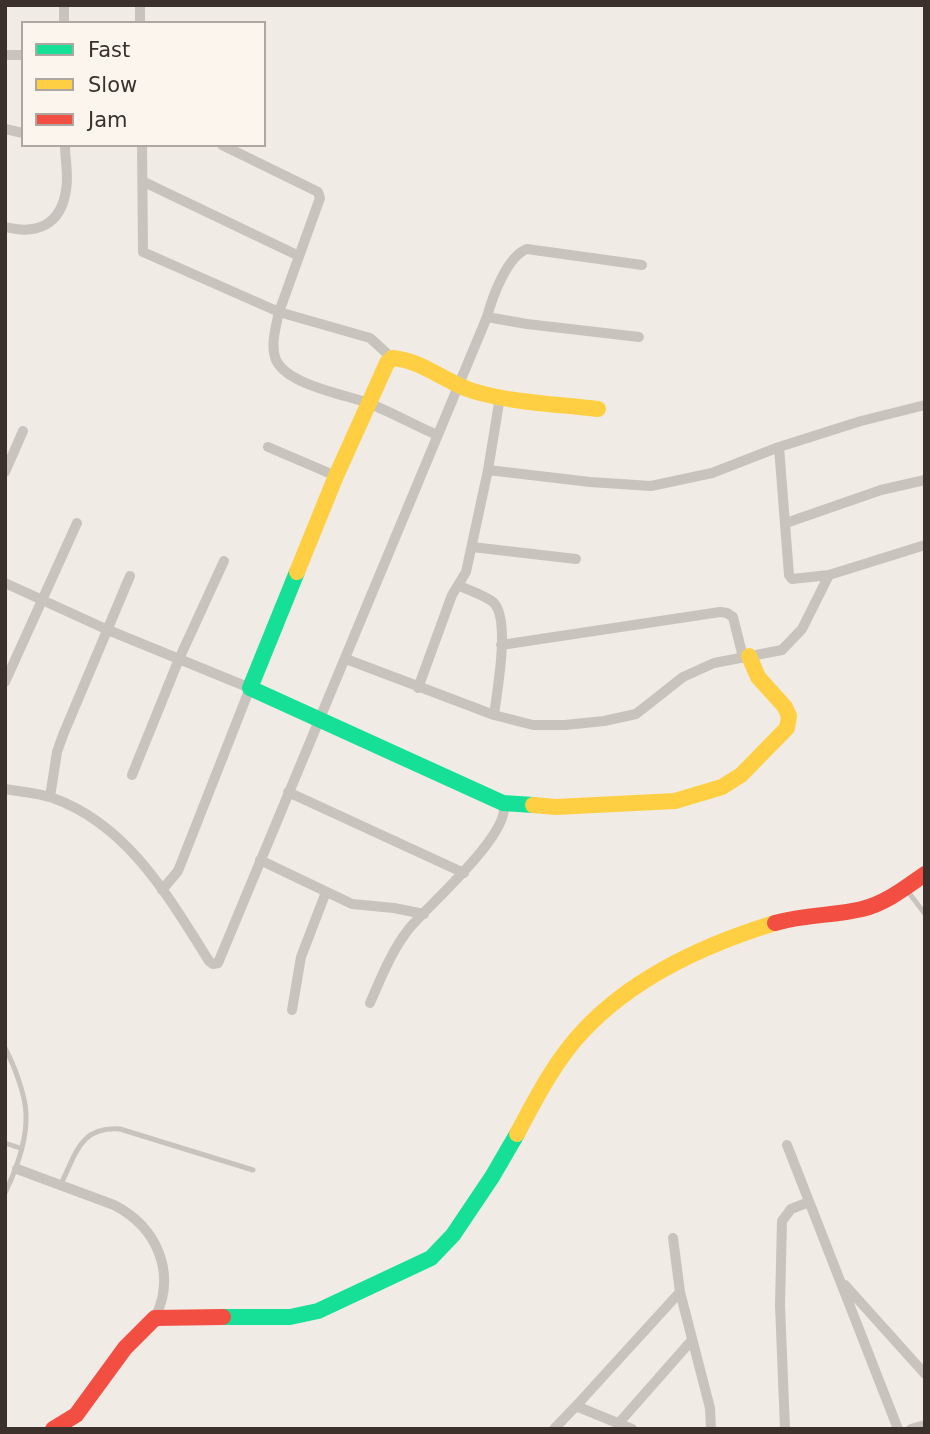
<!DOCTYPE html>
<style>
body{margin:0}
#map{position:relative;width:930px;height:1434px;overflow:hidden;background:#f0ebe5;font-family:"DejaVu Sans",sans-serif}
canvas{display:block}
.frame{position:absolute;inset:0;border:7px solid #3b302b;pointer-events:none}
.legend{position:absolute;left:21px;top:21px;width:245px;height:126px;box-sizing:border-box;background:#fbf5ee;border:2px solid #aea6a0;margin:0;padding:9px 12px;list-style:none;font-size:21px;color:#3b302b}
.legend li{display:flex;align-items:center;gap:14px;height:35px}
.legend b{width:35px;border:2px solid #aea6a0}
</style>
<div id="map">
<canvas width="930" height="1434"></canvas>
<div class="frame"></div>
<ul class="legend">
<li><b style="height:9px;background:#16e098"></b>Fast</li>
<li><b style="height:9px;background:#ffcf43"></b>Slow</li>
<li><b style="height:9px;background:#f24e42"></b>Jam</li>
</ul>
</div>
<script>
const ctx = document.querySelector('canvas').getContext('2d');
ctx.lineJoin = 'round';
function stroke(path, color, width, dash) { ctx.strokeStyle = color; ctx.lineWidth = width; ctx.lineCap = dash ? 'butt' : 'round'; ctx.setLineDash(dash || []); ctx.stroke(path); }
stroke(new Path2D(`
 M 906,889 L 925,914
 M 5,1048 C 14,1065 26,1096 26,1115 C 27,1141 16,1170 5,1193
 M 5,1143 L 20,1148
 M 61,1184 C 76,1154 80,1126 120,1129 L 253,1170`), '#c9c3be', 5);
stroke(new Path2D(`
 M 140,5 L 140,23
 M 64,23 L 64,5
 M 5,55 L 23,55
 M 5,129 L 23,133
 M 142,145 L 143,252 L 279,312 C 276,326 270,346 276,360 C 288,385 343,394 368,403 C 391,412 414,425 437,435
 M 222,145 L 310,188 L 318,192 L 320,198 L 279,312 L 370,338 L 392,358
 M 144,182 L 299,256
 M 5,227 C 37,235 61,225 66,190 C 69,176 65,160 65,145
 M 487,317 C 492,298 507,256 527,249 L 642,265
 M 268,447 L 336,476
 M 779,447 L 789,575 L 792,579 L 829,575
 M 488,470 L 590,482 L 651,486 L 712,473 L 779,447 L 861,421 L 925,405
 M 5,472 L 23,431
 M 786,523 L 881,490 L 925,480
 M 472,547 L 576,559
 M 5,583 L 108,630 L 250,688 L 178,871 L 162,890
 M 458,585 C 468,590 484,595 493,602 C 511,618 497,691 494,715
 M 501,645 L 720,612 L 727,613 L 733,617 L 743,657
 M 346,659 L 494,715 L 533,725 L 565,725 L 604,721 L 636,714 L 683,677 L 714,663 L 782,650 L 802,629 L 829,575 L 925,545
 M 5,682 L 77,523
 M 418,688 L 452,595 L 466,572 L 488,470 L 500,397
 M 132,775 L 179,659 L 224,561
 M 5,789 C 21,792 38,793 53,798 C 128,825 168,896 209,961 L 213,964 L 218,963 L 487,317 L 527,324 L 639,337
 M 288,792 L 464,873
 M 50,797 L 57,752 L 63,735 L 130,576
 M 260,860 L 352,904 L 394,908 L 424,914
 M 370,1003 C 381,978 391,952 408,930 C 426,907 514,832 503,803
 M 292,1010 L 301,957 L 326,892
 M 787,1145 L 898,1429
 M 17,1169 L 114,1205 C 157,1227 177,1273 155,1318
 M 673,1238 L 680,1292 L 710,1408 L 711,1429
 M 845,1285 L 925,1374
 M 576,1406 L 680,1292
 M 618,1424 L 692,1340
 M 554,1429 L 576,1406 L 632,1429
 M 785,1429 L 780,1305 L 782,1221 L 791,1209 L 809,1202
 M 911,1429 L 925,1425`), '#c9c3be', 10);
stroke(new Path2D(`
 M 297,572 L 250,688 L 503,803 L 533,805
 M 223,1317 L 290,1317 L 318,1311 L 431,1258 L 453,1235 L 492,1177 L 517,1134`), '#16e098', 16);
stroke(new Path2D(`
 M 297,572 L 336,476 L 387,363 L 392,358 C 422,360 445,382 473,391 C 513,403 556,404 598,409
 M 533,805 L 556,807 L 675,801 L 722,787 L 741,775 L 787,728 L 789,716 L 785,707 L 758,677 L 749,656
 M 517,1134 C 536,1098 556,1059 584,1030 C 634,977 706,944 775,923`), '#ffcf43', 16);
stroke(new Path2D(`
 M 775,923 C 806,914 833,916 862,909 C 886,903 905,888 925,874
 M 53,1429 L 76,1415 L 125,1348 L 155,1318 L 223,1317`), '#f24e42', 16);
</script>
